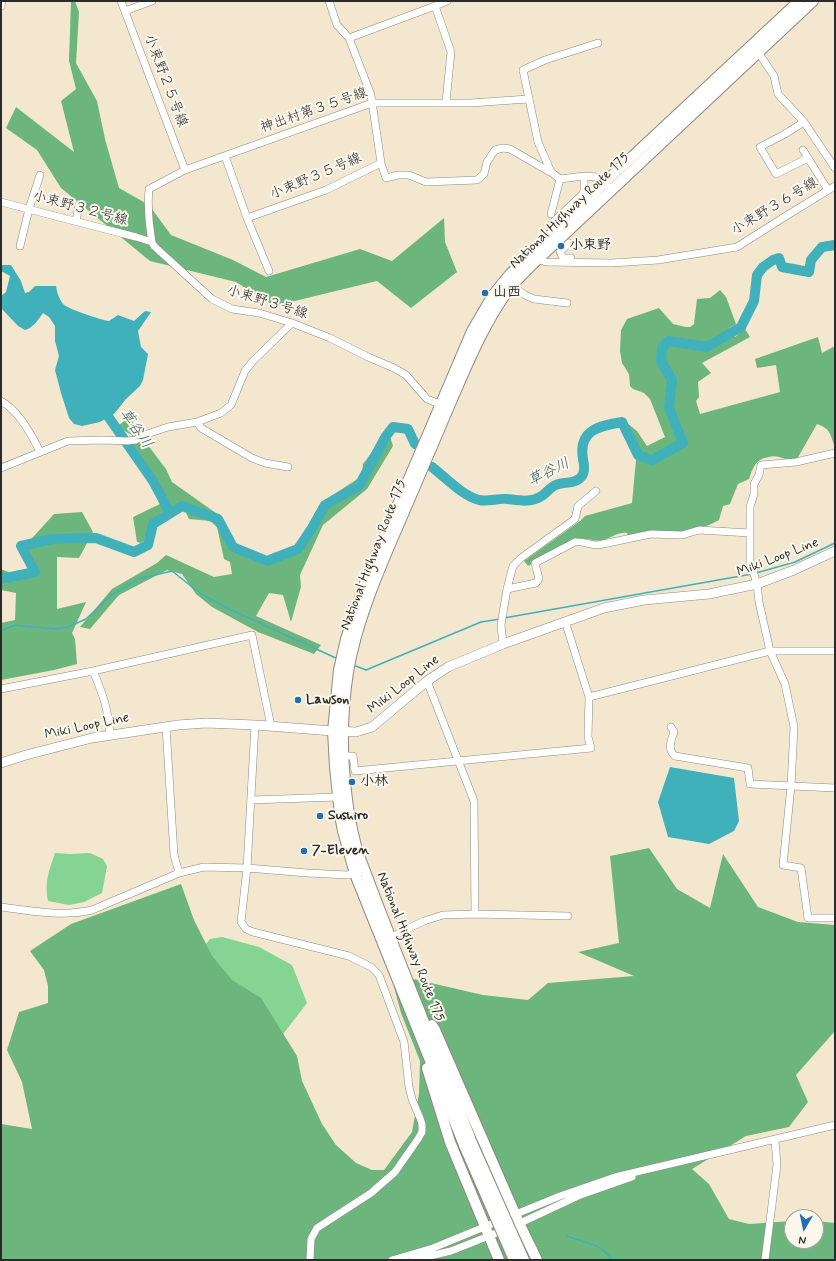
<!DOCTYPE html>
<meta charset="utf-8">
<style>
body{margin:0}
#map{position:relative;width:836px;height:1261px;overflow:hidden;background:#f3e7cf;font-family:Mynerve,sans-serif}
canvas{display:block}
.frame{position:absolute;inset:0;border:2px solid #2b2b2b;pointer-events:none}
.north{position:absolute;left:784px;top:1209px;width:40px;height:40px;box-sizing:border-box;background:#fbf7ec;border:1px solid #a8a59f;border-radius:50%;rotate:189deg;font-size:11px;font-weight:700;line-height:16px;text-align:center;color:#2b2b2b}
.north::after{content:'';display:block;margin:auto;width:14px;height:18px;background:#1f6fb2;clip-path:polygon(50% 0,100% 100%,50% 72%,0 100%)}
</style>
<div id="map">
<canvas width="836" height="1261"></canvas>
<div class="frame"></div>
<div class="north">N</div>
</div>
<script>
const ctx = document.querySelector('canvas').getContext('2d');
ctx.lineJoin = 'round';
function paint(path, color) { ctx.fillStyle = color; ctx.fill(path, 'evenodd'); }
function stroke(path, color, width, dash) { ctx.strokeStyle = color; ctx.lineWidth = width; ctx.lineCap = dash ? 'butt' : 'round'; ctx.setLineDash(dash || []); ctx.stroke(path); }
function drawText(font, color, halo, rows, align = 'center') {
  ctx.font = font + ' Mynerve,"Klee One",sans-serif'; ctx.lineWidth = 4; ctx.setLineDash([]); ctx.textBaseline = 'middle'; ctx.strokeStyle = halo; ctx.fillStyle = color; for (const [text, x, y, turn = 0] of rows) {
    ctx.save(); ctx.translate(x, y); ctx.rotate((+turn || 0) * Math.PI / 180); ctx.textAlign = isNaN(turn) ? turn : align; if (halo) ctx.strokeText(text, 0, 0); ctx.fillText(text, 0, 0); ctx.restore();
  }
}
paint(new Path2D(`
 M 55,853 L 70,854 L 90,853 L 103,859 L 107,866 L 102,893 L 84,902 L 69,905 L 48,901 C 44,883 49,870 55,853 Z
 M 222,937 L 259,947 L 292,965 L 307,1003 L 254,1072 L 199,953 L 210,939 Z`), '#85d493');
paint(new Path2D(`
 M 71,1 L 75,1 L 79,12 L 76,63 L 97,101 L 105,139 L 119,188 L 149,205 L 171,235 L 233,260 L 266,277 L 360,249 L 392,261 L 444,218 L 445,242 L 457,272 L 411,308 L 377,281 L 274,306 L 236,282 L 150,261 L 61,188 L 37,150 L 6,128 L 16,107 L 74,152 L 61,101 L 76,89 L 69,61 Z
 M 720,290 L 726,297 L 736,324 L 729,328 L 735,337 L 745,329 L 750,337 L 702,363 L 711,373 L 698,382 L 699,397 L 696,401 L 700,414 L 780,392 L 776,365 L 757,368 L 755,359 L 818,337 L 822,353 L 835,346 L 835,447 C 830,436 832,429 817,424 L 797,459 C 789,461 786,459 779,457 C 775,456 772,456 769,457 C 755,459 753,468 749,479 L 738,484 L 730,504 L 723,506 L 719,520 C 691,536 659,534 628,535 L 627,533 C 618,532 613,537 604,540 C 596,543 585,536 577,540 C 562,545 543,558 528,566 L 524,561 L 580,521 L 585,516 L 632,503 L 636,460 L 617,420 L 622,419 L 637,431 L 647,446 L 665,437 L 650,399 L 644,393 L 633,389 L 630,386 L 629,374 L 622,363 L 620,351 L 621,330 L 627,319 L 659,308 L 673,324 L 686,327 L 690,327 L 694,324 L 697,299 L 710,298 Z
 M 129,417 L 138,429 L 147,444 L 166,469 L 172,482 L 223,518 L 228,543 L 241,553 L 261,562 L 302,547 L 312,535 L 314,514 L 325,500 L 362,476 L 363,464 L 384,436 L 390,436 L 393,446 L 367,489 L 323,525 L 300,575 L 301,587 L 291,622 L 283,595 L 269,593 L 256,616 L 321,645 L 314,654 L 258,632 L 212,607 L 196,594 L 182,574 L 167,570 L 119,595 L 90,629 L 80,627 L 112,589 L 157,563 L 166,555 L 214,577 L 232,574 L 230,562 L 224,559 L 217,527 L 210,521 L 189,519 L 183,506 L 162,518 L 155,519 L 148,529 L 144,541 L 141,543 L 137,542 L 133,517 L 160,504 L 132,448 L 132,435 L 117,427 Z
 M 82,512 L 93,532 L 79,558 L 57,557 L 57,609 L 86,602 L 72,633 L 75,639 L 77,664 L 54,670 L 1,680 L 1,623 L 15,620 L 16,593 L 1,590 L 1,569 L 13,574 L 38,569 L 24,547 L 54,514 Z
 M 649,848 L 677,889 L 710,908 L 723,854 L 758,907 L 798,922 L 835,925 L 835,1031 L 796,1075 L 808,1102 L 789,1127 L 746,1136 L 692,1169 L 709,1184 L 729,1219 L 749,1224 L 792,1221 L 792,1241 L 816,1241 L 816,1221 L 835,1223 L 835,1260 L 1,1260 L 1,1124 L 32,1129 L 22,1082 L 7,1050 L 19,1012 L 48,1003 L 48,986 L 44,970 L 30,951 L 71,924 L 181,884 L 194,920 L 212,956 L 232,980 L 261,998 L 297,1056 L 302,1081 L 322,1124 L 336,1145 L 356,1163 L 372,1170 L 384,1170 L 412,1132 L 419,1094 L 420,1061 L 401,1013 L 394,987 L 396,975 L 483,995 L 528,1000 L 548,983 L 634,976 L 578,952 L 619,943 L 610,856 Z`), '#6cb67d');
paint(new Path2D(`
 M 1,265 L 11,265 L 21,281 L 25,293 L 29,292 L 35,286 L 56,286 C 57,293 59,299 63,304 C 68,309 101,320 109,321 L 118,315 L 134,321 L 145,311 L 151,312 L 138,331 L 141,347 L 148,354 L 143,380 L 140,386 L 126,399 L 114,414 L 100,422 L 82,426 L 74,424 L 69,418 L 61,393 L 55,370 L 59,356 L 55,341 L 55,326 L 49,317 L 43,313 C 38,320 33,328 25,330 L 18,326 L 1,308 L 1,296 L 6,292 L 10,276 L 1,271 Z
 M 670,767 L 734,778 L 739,821 L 734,831 L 709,844 L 668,837 L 658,802 Z`), '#40b1ba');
stroke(new Path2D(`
 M 756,573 L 795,562 L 835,543
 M 504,618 L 752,574
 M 1,631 L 15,625 L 55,629 L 68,627 L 86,619 L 110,596 L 138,579 L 172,571 L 201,594 L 229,609 L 338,659
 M 353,665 L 366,670 L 481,622 L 500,619
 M 567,1236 C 586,1244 600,1242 612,1260`), '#40b1ba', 1.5);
stroke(new Path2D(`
 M 105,406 L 105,412 L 153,481 L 170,513
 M 432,467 C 446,478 463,496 479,500 C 488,502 498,498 507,499 C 517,500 530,503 540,497 C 546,494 550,487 556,485 C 565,481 575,485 582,476 C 585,472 584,464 583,459 C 578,430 599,426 622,422 L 638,455 L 652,460 L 683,443 L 669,408 L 672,380 L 661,361 L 662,348 L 668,341 L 707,347 L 741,327 L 754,301 L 757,275 L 763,267 L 773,260 L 779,258 L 782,267 L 809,272 L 811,260 L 822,247 L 835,245
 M 1,579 L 35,572 L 21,546 L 52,539 L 96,538 L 134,552 L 148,545 L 153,524 L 182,506 L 218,519 L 233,547 L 267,561 L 298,549 L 312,528 L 325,505 L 359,486 L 386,436 L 393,427 L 408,429 L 415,444`), '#40b1ba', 10);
const minor = new Path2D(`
 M 121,1 L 185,170
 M 1,6 L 2,1
 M 435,6 L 447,1
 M 125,11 L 152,1
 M 349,38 L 435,6 L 451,52 L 446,102
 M 758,52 L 774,76 L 778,94 L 804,122 L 835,168
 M 804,122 L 785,134 L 760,147 L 776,174 L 808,158
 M 803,150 L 828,190
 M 225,156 L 247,218 L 269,271
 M 381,163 L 386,178 L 398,175 L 409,175 L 426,182 L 477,180 L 484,174 L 487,162 L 495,150 L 503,148 L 510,149 L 550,172
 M 560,179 L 584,176
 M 1,202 L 136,237 L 152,242
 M 551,214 L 560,179 L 551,172 L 538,142 L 523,70 L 545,60 L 598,43
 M 247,218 L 326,190 L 381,163 L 371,95 L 349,38 L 337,25 L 329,1
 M 76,221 L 79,205
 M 552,223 L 582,195 L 584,192 L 584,176 L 597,177 L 607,186
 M 569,243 L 560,252 L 563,258 L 571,258
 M 20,246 L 29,209 L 40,175
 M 538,259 L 546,262 L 612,263 L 658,260 L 737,247 L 786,216 L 835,186
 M 512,286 L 525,295 L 534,299 L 567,303
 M 1,401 C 19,411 32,435 40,452
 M 445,406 L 427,399 L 406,375 L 394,368 L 368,357 L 330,338 L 292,323 L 259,313 L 232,309 L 212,299 L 154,246 L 152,242 C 149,224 147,208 149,189 L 185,170 L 372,103 L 471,103 L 528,99
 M 197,422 L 201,428 L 252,458 L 265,463 L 288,467
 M 835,453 L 796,462 L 761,465 L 759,475 L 754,484 L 754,494 L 750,507 L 750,561 L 757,584 L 759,602 L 770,651 L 785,684 L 794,727 L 791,786 L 783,865 L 801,868 L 808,918 L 835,918
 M 1,468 L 68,441 L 102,440 L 128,441 L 136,440 L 144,435 L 168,427 L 197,422 L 221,413 L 231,405 L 245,371 L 253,361 L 292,323
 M 507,589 L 536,583 L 539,579 L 535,563 L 575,542 C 583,541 590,545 598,545 L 651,534 L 682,535 L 699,530 L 750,533
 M 503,644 L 501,625 L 507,589 L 513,566 L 521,558 L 575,519 L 578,506 L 596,491
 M 93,671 C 103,694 108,709 110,734
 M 427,681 L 474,801 L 475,914
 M 1,689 L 93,671 L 252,635 L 271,726
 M 589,697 L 770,651 L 835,651
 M 255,725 L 247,868 L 241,922 L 246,929 L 253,932 L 349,956 L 371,967 L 379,975 L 404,1042 L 409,1087 L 412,1099 L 420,1118 L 422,1124 L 422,1132 L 418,1139 L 395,1172 L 371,1193 L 317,1228 L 311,1239 L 310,1260
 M 166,727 L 174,855 L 179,873
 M 671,727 L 674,732 C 671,741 667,749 675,756 L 748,768 L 750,784 L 835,788
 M 344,756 L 353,756 L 355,771 L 591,748 L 588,737 L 589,697 L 565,621
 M 251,800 L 338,797
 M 1,907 C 32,911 62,917 92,910 L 179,873 L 204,867 L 247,868 L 307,873 L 348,875 L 359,872
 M 390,938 L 401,932 L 424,921 L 443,915 L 475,914 L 568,916
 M 516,1225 L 578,1196 L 632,1177
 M 392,1260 L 433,1248 L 560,1196 L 615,1177 L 835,1125
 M 413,1260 L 451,1251 L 504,1230
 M 765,1260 L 777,1165 L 775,1140`);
const major = new Path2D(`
 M 1,763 L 26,755 L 92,738 L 178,725 L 206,723 L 255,725 L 333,731 L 356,732 L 372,727 L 427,681 L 448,667 L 503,644 L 604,608 L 644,600 L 709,594 L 757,584 L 794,570 L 835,551`);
const highway = new Path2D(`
 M 432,1025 L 435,1030 L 519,1223 L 537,1260
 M 427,1068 L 450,1142 L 499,1260
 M 472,1143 C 434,1045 393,948 357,850 C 342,795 339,729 348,672 C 358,611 389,548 413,491 C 426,460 440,428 453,397 C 469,360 485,322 509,289 C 518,278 528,269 538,259 L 813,1
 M 464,1145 L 355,874 L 343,831 L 340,815 L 335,767 L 333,731 L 339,670 L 346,639 L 364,586 L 379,549 L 472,331 L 493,295 L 511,273 L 604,183 L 799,1`);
stroke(minor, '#8f897d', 8);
stroke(major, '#8f897d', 10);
stroke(highway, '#8f897d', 12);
stroke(minor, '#fff', 7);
stroke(major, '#fff', 9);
stroke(highway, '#fff', 10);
const highwayBridge = new Path2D(`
 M 472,1143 L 524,1260
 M 464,1145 L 514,1260`);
stroke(highwayBridge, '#8f897d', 12, []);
stroke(highwayBridge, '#fff', 10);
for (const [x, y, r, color] of [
 [561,246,4,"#1f6fb2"],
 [485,293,4,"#1f6fb2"],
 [298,700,4,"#1f6fb2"],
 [352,782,4,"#1f6fb2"],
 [320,816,4,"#1f6fb2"],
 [304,851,4,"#1f6fb2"]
]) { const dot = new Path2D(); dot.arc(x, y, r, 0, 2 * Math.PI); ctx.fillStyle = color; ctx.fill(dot); stroke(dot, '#fbf7ec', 1.5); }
drawText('14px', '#2b2b2b', '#fbf7ec', [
 ["小束野２５号線",165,81,69],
 ["神出村第３５号線",314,111,-19],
 ["小束野３５号線",316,177,-23],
 ["小束野３６号線",775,207,-31],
 ["小束野３２号線",80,209,15],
 ["National Highway Route 175",570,211,-44],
 ["小束野３号線",267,303,17],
 ["National Highway Route 175",374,555,-69],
 ["Miki Loop Line",778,558,-21],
 ["Miki Loop Line",404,685,-38],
 ["Miki Loop Line",87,727,-12],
 ["National Highway Route 175",410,947,68]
]);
drawText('bold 14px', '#2b2b2b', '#fbf7ec', [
 ["小束野",569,246],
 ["山西",493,293],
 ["Lawson",306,700],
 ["小林",360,782],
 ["Sushiro",328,816],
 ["7-Eleven",312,851]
], 'left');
drawText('italic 15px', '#325a5d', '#fbf7ec', [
 ["草谷川",135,429,55],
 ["草谷川",549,473,-26]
]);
</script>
